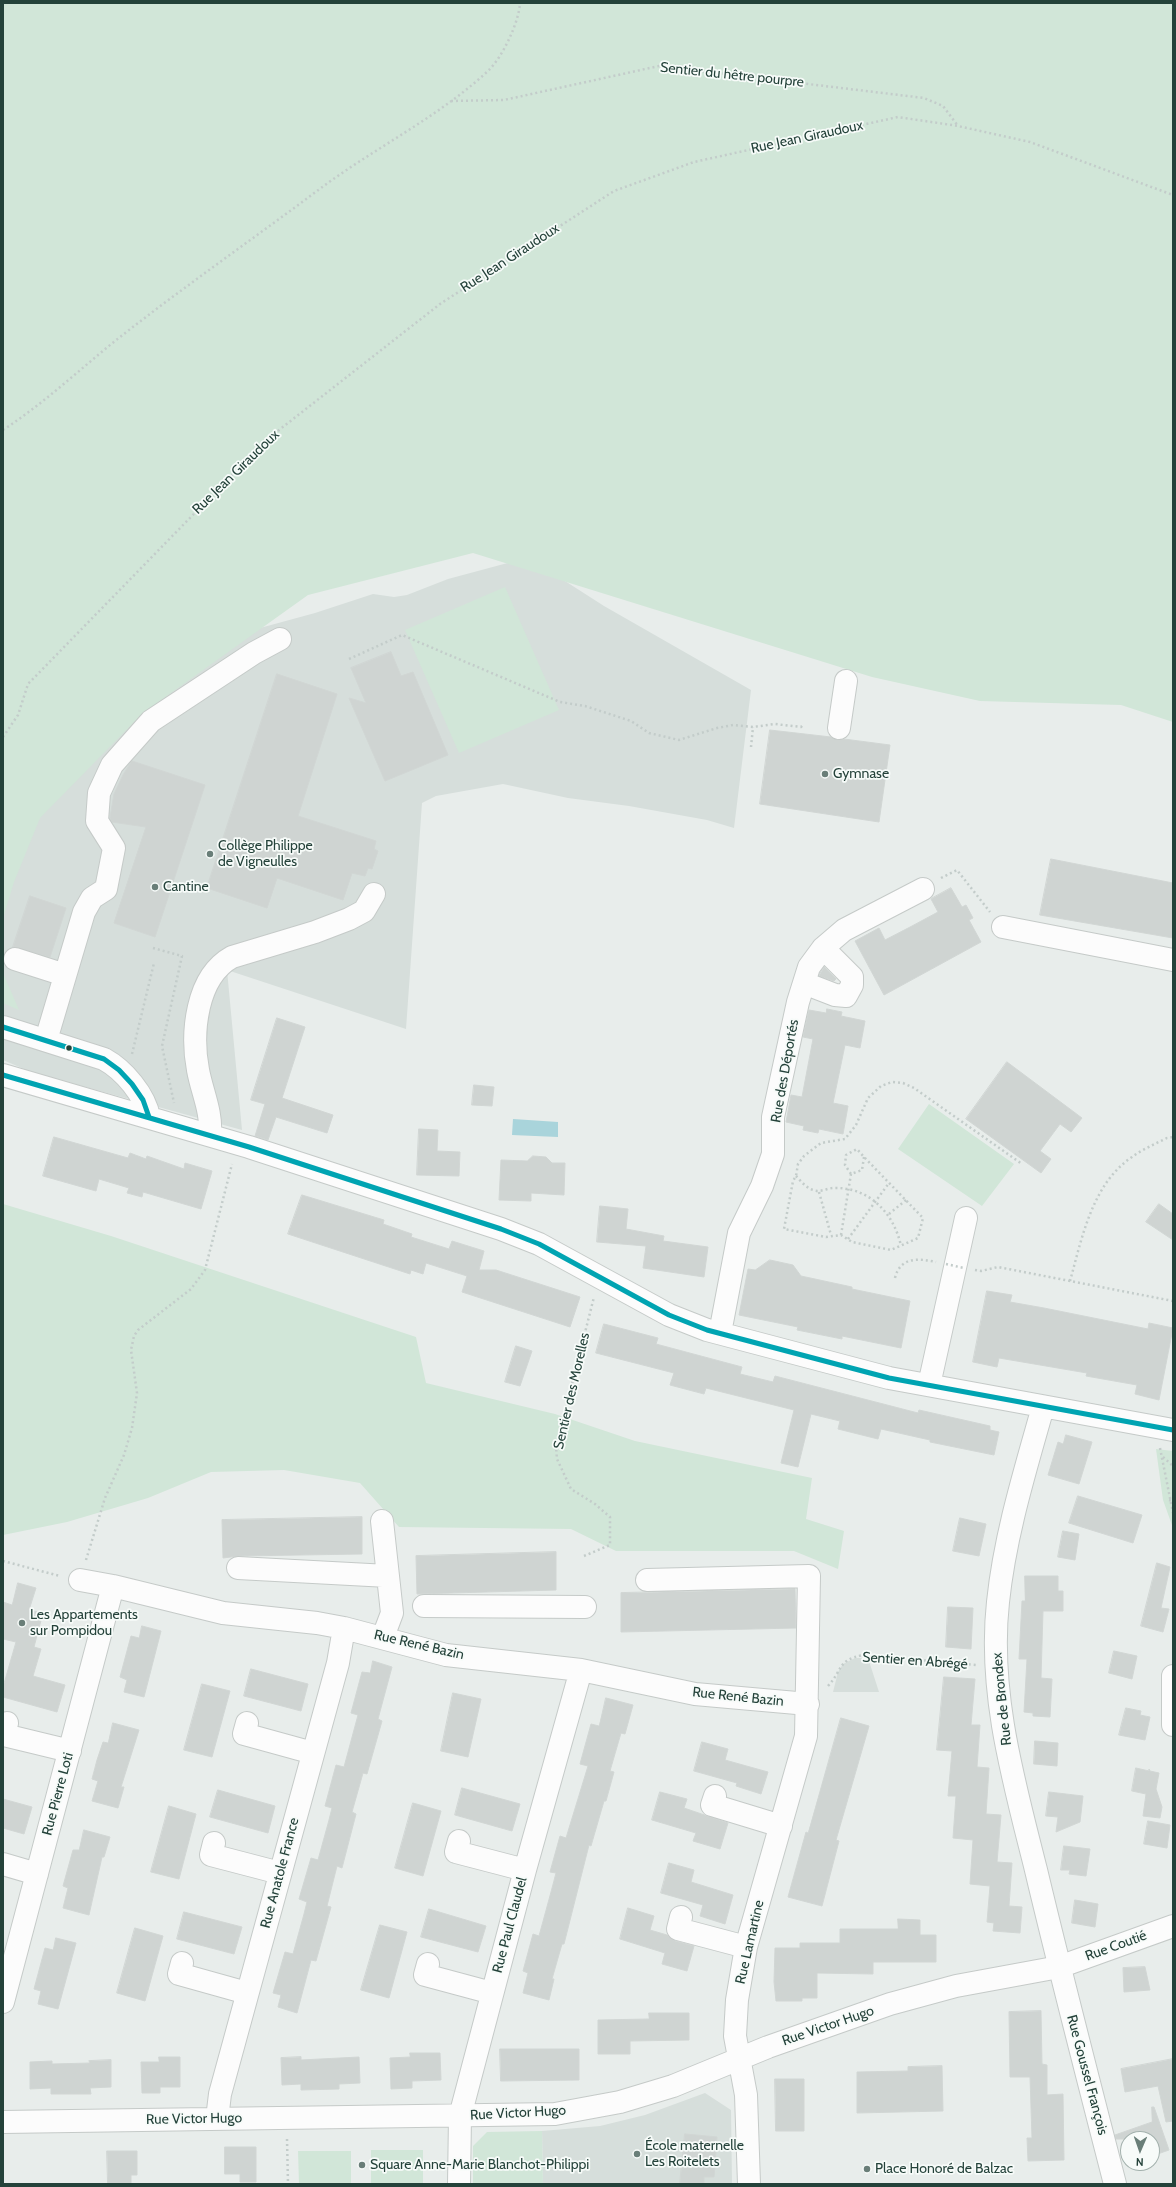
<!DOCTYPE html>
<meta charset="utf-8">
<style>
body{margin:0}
#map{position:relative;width:1176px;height:2187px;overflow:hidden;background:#e8edeb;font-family:Cabin,sans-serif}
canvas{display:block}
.frame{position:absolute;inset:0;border:4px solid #24423a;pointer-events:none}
.north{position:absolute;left:1120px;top:2131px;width:40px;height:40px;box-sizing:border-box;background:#f7fbf9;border:1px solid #a3b1ad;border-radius:50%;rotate:182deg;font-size:11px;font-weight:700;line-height:16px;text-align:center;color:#24423a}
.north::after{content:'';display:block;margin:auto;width:14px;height:18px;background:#697e78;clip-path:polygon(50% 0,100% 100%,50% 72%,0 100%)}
</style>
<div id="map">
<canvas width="1176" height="2187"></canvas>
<div class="frame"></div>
<div class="north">N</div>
</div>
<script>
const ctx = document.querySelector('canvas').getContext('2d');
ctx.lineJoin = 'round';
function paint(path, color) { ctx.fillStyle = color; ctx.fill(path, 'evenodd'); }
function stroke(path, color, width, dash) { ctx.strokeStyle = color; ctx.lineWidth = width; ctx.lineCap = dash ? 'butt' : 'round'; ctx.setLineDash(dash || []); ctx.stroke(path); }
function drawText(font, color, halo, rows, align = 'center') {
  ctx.font = font + ' Cabin,sans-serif'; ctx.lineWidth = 3.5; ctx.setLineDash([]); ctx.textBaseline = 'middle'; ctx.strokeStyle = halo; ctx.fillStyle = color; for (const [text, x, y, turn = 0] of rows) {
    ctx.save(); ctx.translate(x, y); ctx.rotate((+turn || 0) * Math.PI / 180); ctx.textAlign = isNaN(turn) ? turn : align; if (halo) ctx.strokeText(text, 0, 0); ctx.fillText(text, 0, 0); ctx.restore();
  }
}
paint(new Path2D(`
 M 515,561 L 540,565 L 604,606 L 751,690 L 734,828 L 707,820 L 629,806 L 568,798 L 503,784 L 436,796 L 422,803 L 406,1029 L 227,970 L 242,1130 L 31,1072 L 3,1060 L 3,843 L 16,806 L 249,631 L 315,613 L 373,594 L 394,597 L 407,595 L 448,579 Z
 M 855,1658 L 868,1658 L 879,1692 L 833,1692 L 838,1672 L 843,1664 Z
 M 705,2093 L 731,2110 L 732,2184 L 543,2184 L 542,2131 L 600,2126 L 645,2115 Z`), '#d6dedb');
paint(new Path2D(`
 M 3,3 L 1173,3 L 1173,722 L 1121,705 L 980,701 L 872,677 L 473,553 L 308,595 L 143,713 L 40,818 L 14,882 L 3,918 Z
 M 505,587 L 559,710 L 459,753 L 405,630 Z
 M 3,973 L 19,1010 L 3,1003 Z
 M 929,1104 L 1014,1164 L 982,1206 L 898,1149 Z
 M 3,1204 L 111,1236 L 416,1337 L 426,1383 L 555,1414 L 635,1441 L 812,1478 L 806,1519 L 844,1531 L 838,1569 L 794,1551 L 616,1551 L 571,1529 L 399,1527 L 360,1483 L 284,1470 L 211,1472 L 148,1498 L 67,1522 L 3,1535 Z
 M 1156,1449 L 1173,1451 L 1173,1528 L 1163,1500 Z
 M 542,2131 L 543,2184 L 473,2184 L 473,2146 L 487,2132 Z
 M 371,2150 L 423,2150 L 423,2184 L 371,2184 Z
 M 298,2151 L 351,2151 L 351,2184 L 299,2184 Z`), '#d1e6d8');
paint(new Path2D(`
 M 513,1119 L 558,1122 L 558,1137 L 512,1135 Z`), '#a9d4db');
const building = new Path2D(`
 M 391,652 L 401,676 L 413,672 L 448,755 L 385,781 L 349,698 L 366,703 L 351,668 Z
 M 277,674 L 337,694 L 298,816 L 376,841 L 374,849 L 378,851 L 372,869 L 368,868 L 365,876 L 352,873 L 343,900 L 277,878 L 267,908 L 207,888 Z
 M 770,730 L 831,737 L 838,740 L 844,739 L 890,745 L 879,822 L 760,804 Z
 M 132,761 L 205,785 L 155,937 L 114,923 L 146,827 L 112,822 L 110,818 L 114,794 L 123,775 Z
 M 1051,859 L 1173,883 L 1173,938 L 1040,915 Z
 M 951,888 L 962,907 L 966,905 L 973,918 L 969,920 L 981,942 L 884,995 L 855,941 L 879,928 L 885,940 L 912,926 L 938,912 L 931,899 Z
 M 30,896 L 66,908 L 50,957 L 13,947 Z
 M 824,967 L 836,979 L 834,981 L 819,976 Z
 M 827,1009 L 842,1012 L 841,1016 L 865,1021 L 860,1048 L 845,1045 L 833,1103 L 848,1106 L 843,1134 L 819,1129 L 818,1133 L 803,1130 L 804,1126 L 786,1122 L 791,1095 L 802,1097 L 813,1039 L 803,1037 L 809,1010 L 826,1013 Z
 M 277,1018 L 305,1027 L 282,1098 L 333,1115 L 327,1133 L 276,1117 L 268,1140 L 255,1136 L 265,1104 L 251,1100 Z
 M 1007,1062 L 1082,1118 L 1071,1132 L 1060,1124 L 1040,1151 L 1051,1159 L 1041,1173 L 966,1119 Z
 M 474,1085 L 494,1087 L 492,1106 L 472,1105 Z
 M 419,1129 L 438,1130 L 437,1151 L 460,1152 L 459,1176 L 417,1175 Z
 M 54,1137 L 128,1158 L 130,1153 L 146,1159 L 147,1156 L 184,1169 L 185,1163 L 212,1171 L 201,1209 L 143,1192 L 142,1197 L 127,1193 L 129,1188 L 99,1179 L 96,1191 L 43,1176 Z
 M 533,1156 L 546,1157 L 552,1163 L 565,1163 L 564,1195 L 531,1193 L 531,1201 L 499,1200 L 501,1160 L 527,1161 Z
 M 302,1195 L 384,1220 L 383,1224 L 412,1234 L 411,1237 L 449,1249 L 452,1241 L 484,1251 L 479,1270 L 496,1270 L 580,1297 L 570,1327 L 462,1292 L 467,1276 L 426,1263 L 423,1274 L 411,1270 L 410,1274 L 288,1234 Z
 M 1159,1204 L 1173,1214 L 1173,1240 L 1146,1222 Z
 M 600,1206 L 628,1209 L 626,1229 L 664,1236 L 663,1241 L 708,1247 L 704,1277 L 643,1268 L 646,1246 L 597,1242 Z
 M 770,1260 L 793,1265 L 801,1276 L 852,1287 L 852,1289 L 910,1301 L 901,1348 L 842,1336 L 842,1339 L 797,1330 L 798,1327 L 739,1315 L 748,1269 L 755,1270 Z
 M 987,1291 L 1012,1295 L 1010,1302 L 1044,1308 L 1148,1329 L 1149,1323 L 1173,1328 L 1159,1400 L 1135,1394 L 1137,1385 L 1086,1376 L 1087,1373 L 999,1358 L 997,1367 L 973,1362 Z
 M 604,1324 L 658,1338 L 656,1344 L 742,1367 L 740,1374 L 773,1382 L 775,1376 L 918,1413 L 919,1410 L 990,1426 L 990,1430 L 999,1432 L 994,1455 L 930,1442 L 930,1440 L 881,1429 L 878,1439 L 838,1429 L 840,1421 L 811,1414 L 798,1467 L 781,1463 L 794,1410 L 706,1388 L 704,1394 L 670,1385 L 674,1373 L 596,1353 Z
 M 516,1346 L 532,1351 L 520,1386 L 505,1382 Z
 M 1066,1435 L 1092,1442 L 1079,1484 L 1048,1475 L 1058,1442 L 1063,1444 Z
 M 1078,1496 L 1142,1515 L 1133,1543 L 1069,1523 Z
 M 362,1517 L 362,1554 L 239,1556 L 223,1558 L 222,1520 Z
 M 960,1518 L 986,1524 L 979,1556 L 953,1551 Z
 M 1063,1531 L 1079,1534 L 1075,1560 L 1058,1557 Z
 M 556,1552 L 556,1590 L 417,1594 L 416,1556 Z
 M 1157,1563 L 1170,1567 L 1161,1608 L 1169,1609 L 1163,1632 L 1141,1626 Z
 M 1025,1576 L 1058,1576 L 1058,1591 L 1063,1591 L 1063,1611 L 1043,1611 L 1041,1678 L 1052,1679 L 1050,1717 L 1033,1716 L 1033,1713 L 1024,1712 L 1027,1659 L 1019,1659 L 1022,1601 L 1025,1601 Z
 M 18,1583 L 36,1588 L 29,1610 L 43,1613 L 34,1647 L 41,1649 L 33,1676 L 65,1685 L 57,1712 L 3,1697 L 3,1687 L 16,1642 L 3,1639 L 3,1602 L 12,1605 Z
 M 795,1589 L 796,1628 L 621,1632 L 621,1593 Z
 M 948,1607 L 973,1608 L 971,1649 L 946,1647 Z
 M 142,1626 L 161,1631 L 144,1697 L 124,1692 L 127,1680 L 120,1677 L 131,1636 L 139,1638 Z
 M 1114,1651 L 1137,1656 L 1132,1679 L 1109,1673 Z
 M 373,1661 L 392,1667 L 378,1719 L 382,1721 L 367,1774 L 363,1773 L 352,1812 L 356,1814 L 342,1868 L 337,1866 L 327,1906 L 331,1907 L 316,1961 L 311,1960 L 297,2013 L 278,2007 L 281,1995 L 273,1993 L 285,1952 L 293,1954 L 304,1914 L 307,1902 L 299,1899 L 311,1858 L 318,1860 L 329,1820 L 332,1808 L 325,1806 L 336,1765 L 344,1767 L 358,1715 L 351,1713 L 362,1672 L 370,1673 Z
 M 251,1669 L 308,1684 L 301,1711 L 244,1696 Z
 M 944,1677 L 975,1679 L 971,1725 L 980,1725 L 977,1767 L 989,1768 L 986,1814 L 1001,1815 L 997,1862 L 1012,1863 L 1009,1906 L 1022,1907 L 1020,1933 L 993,1931 L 994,1923 L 987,1922 L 990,1886 L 970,1884 L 973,1840 L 953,1838 L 956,1796 L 948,1796 L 952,1751 L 937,1750 Z
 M 202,1684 L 230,1691 L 212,1757 L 184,1750 Z
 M 453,1693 L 481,1699 L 468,1757 L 441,1751 Z
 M 606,1698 L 633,1705 L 625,1734 L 621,1733 L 610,1771 L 614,1772 L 606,1801 L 604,1801 L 591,1846 L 589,1845 L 564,1944 L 562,1944 L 552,1979 L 554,1979 L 549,2000 L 523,1993 L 528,1973 L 523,1971 L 533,1934 L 539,1936 L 551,1892 L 556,1873 L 550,1872 L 560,1836 L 566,1838 L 588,1766 L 580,1764 L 591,1724 L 599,1726 Z
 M 1126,1708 L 1141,1711 L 1140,1715 L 1150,1717 L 1145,1740 L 1119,1735 Z
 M 841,1718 L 869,1726 L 836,1840 L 839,1841 L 822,1906 L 788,1897 L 806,1832 L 808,1833 Z
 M 113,1723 L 139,1730 L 121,1787 L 124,1787 L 118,1808 L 92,1801 L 98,1781 L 92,1779 L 97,1760 L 103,1742 L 108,1743 Z
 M 1035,1741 L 1058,1743 L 1057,1766 L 1034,1764 Z
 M 702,1742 L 728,1749 L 725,1760 L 768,1772 L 761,1794 L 736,1786 L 737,1783 L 694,1771 Z
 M 1136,1768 L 1149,1771 L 1149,1769 L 1150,1771 L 1159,1773 L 1156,1789 L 1162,1807 L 1160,1818 L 1143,1816 L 1146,1794 L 1132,1791 Z
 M 462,1788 L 520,1804 L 512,1831 L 455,1815 Z
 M 218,1790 L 275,1806 L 268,1833 L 210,1817 Z
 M 660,1792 L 687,1799 L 684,1808 L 728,1823 L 720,1849 L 693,1841 L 696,1833 L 652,1820 Z
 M 1049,1792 L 1083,1796 L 1080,1822 L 1056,1832 L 1058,1817 L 1046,1816 Z
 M 3,1799 L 32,1807 L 24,1834 L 3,1828 Z
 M 413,1803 L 441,1811 L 423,1876 L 395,1868 Z
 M 169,1806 L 196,1814 L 179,1879 L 151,1872 Z
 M 1148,1821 L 1170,1825 L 1167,1848 L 1144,1844 Z
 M 84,1830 L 110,1837 L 104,1857 L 102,1857 L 89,1915 L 63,1908 L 68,1888 L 63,1886 L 73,1850 L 79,1850 Z
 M 1064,1846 L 1090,1849 L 1086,1876 L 1069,1874 L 1070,1870 L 1061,1870 Z
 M 669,1863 L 694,1870 L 691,1882 L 733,1895 L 725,1924 L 700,1916 L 703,1905 L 661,1893 Z
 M 1075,1900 L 1098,1904 L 1095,1927 L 1072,1923 Z
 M 628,1908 L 654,1916 L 650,1930 L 667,1935 L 675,1941 L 694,1946 L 687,1971 L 662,1964 L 665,1953 L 620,1939 Z
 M 429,1909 L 486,1926 L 478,1952 L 421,1937 Z
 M 184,1912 L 242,1927 L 234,1954 L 177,1939 Z
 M 898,1919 L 920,1920 L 920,1935 L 936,1935 L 936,1962 L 873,1962 L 873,1974 L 817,1973 L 817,1998 L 802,1998 L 802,2001 L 776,2001 L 774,1982 L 775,1948 L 800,1948 L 800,1943 L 840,1943 L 840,1929 L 898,1929 Z
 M 380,1925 L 407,1932 L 389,1998 L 361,1990 Z
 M 135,1928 L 163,1936 L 145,2001 L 117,1993 Z
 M 56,1938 L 76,1943 L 58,2009 L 38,2004 L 41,1991 L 34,1989 L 45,1948 L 53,1950 Z
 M 1145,1967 L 1150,1990 L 1124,1992 L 1123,1968 Z
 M 1041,2011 L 1042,2064 L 1047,2065 L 1047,2095 L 1063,2094 L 1064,2160 L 1028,2161 L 1027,2138 L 1032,2138 L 1030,2077 L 1010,2077 L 1009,2012 Z
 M 649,2013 L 689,2013 L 689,2040 L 630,2041 L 630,2054 L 598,2054 L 598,2020 L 649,2019 Z
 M 500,2049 L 579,2049 L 579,2080 L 501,2081 Z
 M 410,2053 L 440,2053 L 441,2080 L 412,2081 L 412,2088 L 391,2089 L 390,2058 L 410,2057 Z
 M 159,2057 L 180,2057 L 180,2087 L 160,2087 L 160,2093 L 142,2093 L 141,2062 L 159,2062 Z
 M 301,2057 L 301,2060 L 359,2057 L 360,2083 L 339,2084 L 339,2089 L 301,2090 L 301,2084 L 282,2085 L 281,2058 Z
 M 1173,2059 L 1173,2121 L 1166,2122 L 1158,2086 L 1125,2092 L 1121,2069 Z
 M 111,2060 L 111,2087 L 90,2088 L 91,2094 L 51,2094 L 51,2088 L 30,2089 L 30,2062 L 52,2061 L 52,2064 L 90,2063 L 89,2061 Z
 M 942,2066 L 943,2111 L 857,2113 L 857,2072 L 908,2071 L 908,2067 Z
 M 775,2079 L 804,2079 L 804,2131 L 776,2131 Z
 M 1152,2107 L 1154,2107 L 1169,2150 L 1152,2156 L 1152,2139 L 1116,2139 L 1115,2135 L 1152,2122 Z
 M 685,2134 L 717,2137 L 714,2177 L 704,2177 L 704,2184 L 680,2184 Z
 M 225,2147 L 256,2147 L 256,2182 L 240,2182 L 240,2174 L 225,2174 Z
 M 107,2151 L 137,2151 L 137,2175 L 131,2175 L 131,2184 L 108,2184 Z`);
paint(building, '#cfd4d2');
stroke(building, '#d1d6d4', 1);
const minor = new Path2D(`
 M 839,728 L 846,681
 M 1003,927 L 1173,960
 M 15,959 L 65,975
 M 804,983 L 835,995 L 846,996 L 852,985 L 852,977 L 823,948
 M 3,1027 L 104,1059 C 124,1070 145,1095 149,1117
 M 46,1040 L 84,912 L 92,898 L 106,889 L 114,848 L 97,821 L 99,793 L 112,765 L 151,721 L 254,653 L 280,639
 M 3,1075 L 249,1147 L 501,1229 L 539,1244 L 669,1315 L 707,1330 L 889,1378 L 1173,1430
 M 210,1135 C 212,1112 202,1092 198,1070 C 191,1033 196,977 232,957 L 315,932 L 349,919 L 364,911 L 374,894
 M 720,1333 L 739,1233 L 762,1186 L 773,1154 L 773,1117 L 798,1002 L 809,967 L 823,948 L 844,930 L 923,889
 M 929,1385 L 966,1218
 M 1043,1407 C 1025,1471 1005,1535 998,1602 C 988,1693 1014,1782 1036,1870 C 1061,1975 1088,2079 1115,2184
 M 382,1521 L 392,1613 L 383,1637
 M 238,1568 L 388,1576
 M 80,1580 L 113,1586 L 223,1613 L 317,1623 L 344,1628 L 446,1655 L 581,1670 L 695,1694 L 808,1704
 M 647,1580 L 809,1576 L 806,1736 L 746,1947 L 737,2000 L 735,2036 L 746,2095 L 749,2184
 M 424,1606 L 585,1607
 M 1173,1676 L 1173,1725
 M 7,1723 L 4,1735 L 70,1751
 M 247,1723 L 244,1734 L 313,1753
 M 715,1796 L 712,1805 L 781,1826
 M 459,1841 L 456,1852 L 525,1870
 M 214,1843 L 211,1855 L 280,1873
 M 3,1864 L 37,1874
 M 681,1917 L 678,1929 L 746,1947
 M 182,1963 L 179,1974 L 247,1993
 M 428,1964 L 425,1975 L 492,1993
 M 3,2002 L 113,1586
 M 217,2119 L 220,2094 L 338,1663 L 344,1628
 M 3,2122 L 555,2114 L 620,2102 L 673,2086 L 768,2047 L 890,2004 L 956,1986 L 1059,1967 L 1173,1926
 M 459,2184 L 460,2116 L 525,1870 L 581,1670`);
stroke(minor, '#c5cac8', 24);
stroke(new Path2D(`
 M 451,101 L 504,100 L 659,66 L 924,98 L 943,106 L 958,126
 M 3,430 C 43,404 78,371 115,341 C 182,288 253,239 321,188 C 376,147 439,117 489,70 C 503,56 519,22 520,3
 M 349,659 L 402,635 L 560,702 L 585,706 L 631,721 L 649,733 L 679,740 L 717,728 L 733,725 L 753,727 L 775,724 L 801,727 L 804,724
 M 3,737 L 18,715 L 28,684 L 265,441 L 440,304 L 614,191 L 694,162 L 898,117 L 958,126 L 1030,142 L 1173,195
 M 751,747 L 753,727
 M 941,878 L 957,870 L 990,912
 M 153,948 L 182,956 L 162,1046 L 174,1103
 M 132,1054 L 154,963
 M 864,1157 L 862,1170 L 851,1174 L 845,1165 L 846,1155 L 857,1149 L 864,1157 L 923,1218 L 918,1238 L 891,1250 L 852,1242 L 841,1235 L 826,1237 L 784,1229 L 793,1181 L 796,1176 L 798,1164 L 804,1156 L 821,1143 L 845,1139 L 856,1125 L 868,1098 L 881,1086 L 892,1082 L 903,1083 L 914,1088 L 1022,1164
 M 796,1176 C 801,1181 806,1188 813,1190 C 820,1193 827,1188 834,1188 C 869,1187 894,1213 901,1246
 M 819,1192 L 831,1235
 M 889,1214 L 906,1200
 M 841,1235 L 851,1174
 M 848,1239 L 889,1183
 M 975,1270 L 981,1271 L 998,1267 L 1173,1301
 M 895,1278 C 900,1257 918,1258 936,1262
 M 1070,1281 C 1082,1238 1092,1184 1132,1157 C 1143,1149 1155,1144 1167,1138 L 1173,1137
 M 1160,1448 L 1173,1513
 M 1163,1457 L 1173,1466
 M 1169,1500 L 1173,1501
 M 584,1556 L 610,1545 L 610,1517 L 595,1504 L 571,1489 L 557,1459 L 556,1447 L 594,1297
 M 86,1560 L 105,1498 L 124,1455 L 132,1428 L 137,1393 L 131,1350 L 134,1336 L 138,1330 L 191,1289 L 205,1270 L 232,1164
 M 3,1561 L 60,1576
 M 828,1686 C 843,1670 837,1660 863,1655 L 976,1665
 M 287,2139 L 288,2184`), '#c3ccca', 2.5, [2, 3]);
stroke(minor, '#fcfcfc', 22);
stroke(new Path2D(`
 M 946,1264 L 964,1268`), '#c3ccca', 2.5, [2, 3]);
stroke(new Path2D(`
 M 3,1027 L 104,1059 L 119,1070 L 132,1084 L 143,1100 L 149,1117
 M 3,1075 L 249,1147 L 501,1229 L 539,1244 L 669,1315 L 707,1330 L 889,1378 L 1173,1430`), '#00a4b2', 5);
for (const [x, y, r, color] of [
 [825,774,4,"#697e78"],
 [210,854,4,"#697e78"],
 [155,887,4,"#697e78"],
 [69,1048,3.5,"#24423a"],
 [22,1623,4,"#697e78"],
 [637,2154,4,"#697e78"],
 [362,2165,4,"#697e78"],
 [867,2169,4,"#697e78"]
]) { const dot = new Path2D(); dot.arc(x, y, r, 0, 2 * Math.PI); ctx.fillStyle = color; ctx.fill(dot); stroke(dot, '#f7fbf9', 1.5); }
drawText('14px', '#24423a', '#f7fbf9', [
 ["Sentier du hêtre pourpre",732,75,6],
 ["Rue Jean Giraudoux",807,137,-12],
 ["Rue Jean Giraudoux",510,258,-33],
 ["Rue Jean Giraudoux",236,472,-44],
 ["Rue des Déportés",785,1071,-80],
 ["Sentier des Morelles",572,1391,-77],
 ["Rue René Bazin",419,1645,13],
 ["Sentier en Abrégé",915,1661,4],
 ["Rue René Bazin",738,1697,6],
 ["Rue de Brondex",1002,1699,-96],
 ["Rue Pierre Loti",58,1794,-75],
 ["Rue Anatole France",280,1873,-75],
 ["Rue Paul Claudel",510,1925,-75],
 ["Rue Lamartine",750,1942,-77],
 ["Rue Coutié",1116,1946,-20],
 ["Rue Victor Hugo",828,2026,-19],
 ["Rue Goussel François",1087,2075,75],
 ["Rue Victor Hugo",518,2113,-3],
 ["Rue Victor Hugo",194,2119,-1]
]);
drawText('14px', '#24423a', '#f7fbf9', [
 ["Gymnase",833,774],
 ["Collège Philippe",218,846],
 ["de Vigneulles",218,862],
 ["Cantine",163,887],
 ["Les Appartements",30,1615],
 ["sur Pompidou",30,1631],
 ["École maternelle",645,2146],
 ["Les Roitelets",645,2162],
 ["Square Anne-Marie Blanchot-Philippi",370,2165],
 ["Place Honoré de Balzac",875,2169]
], 'left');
</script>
